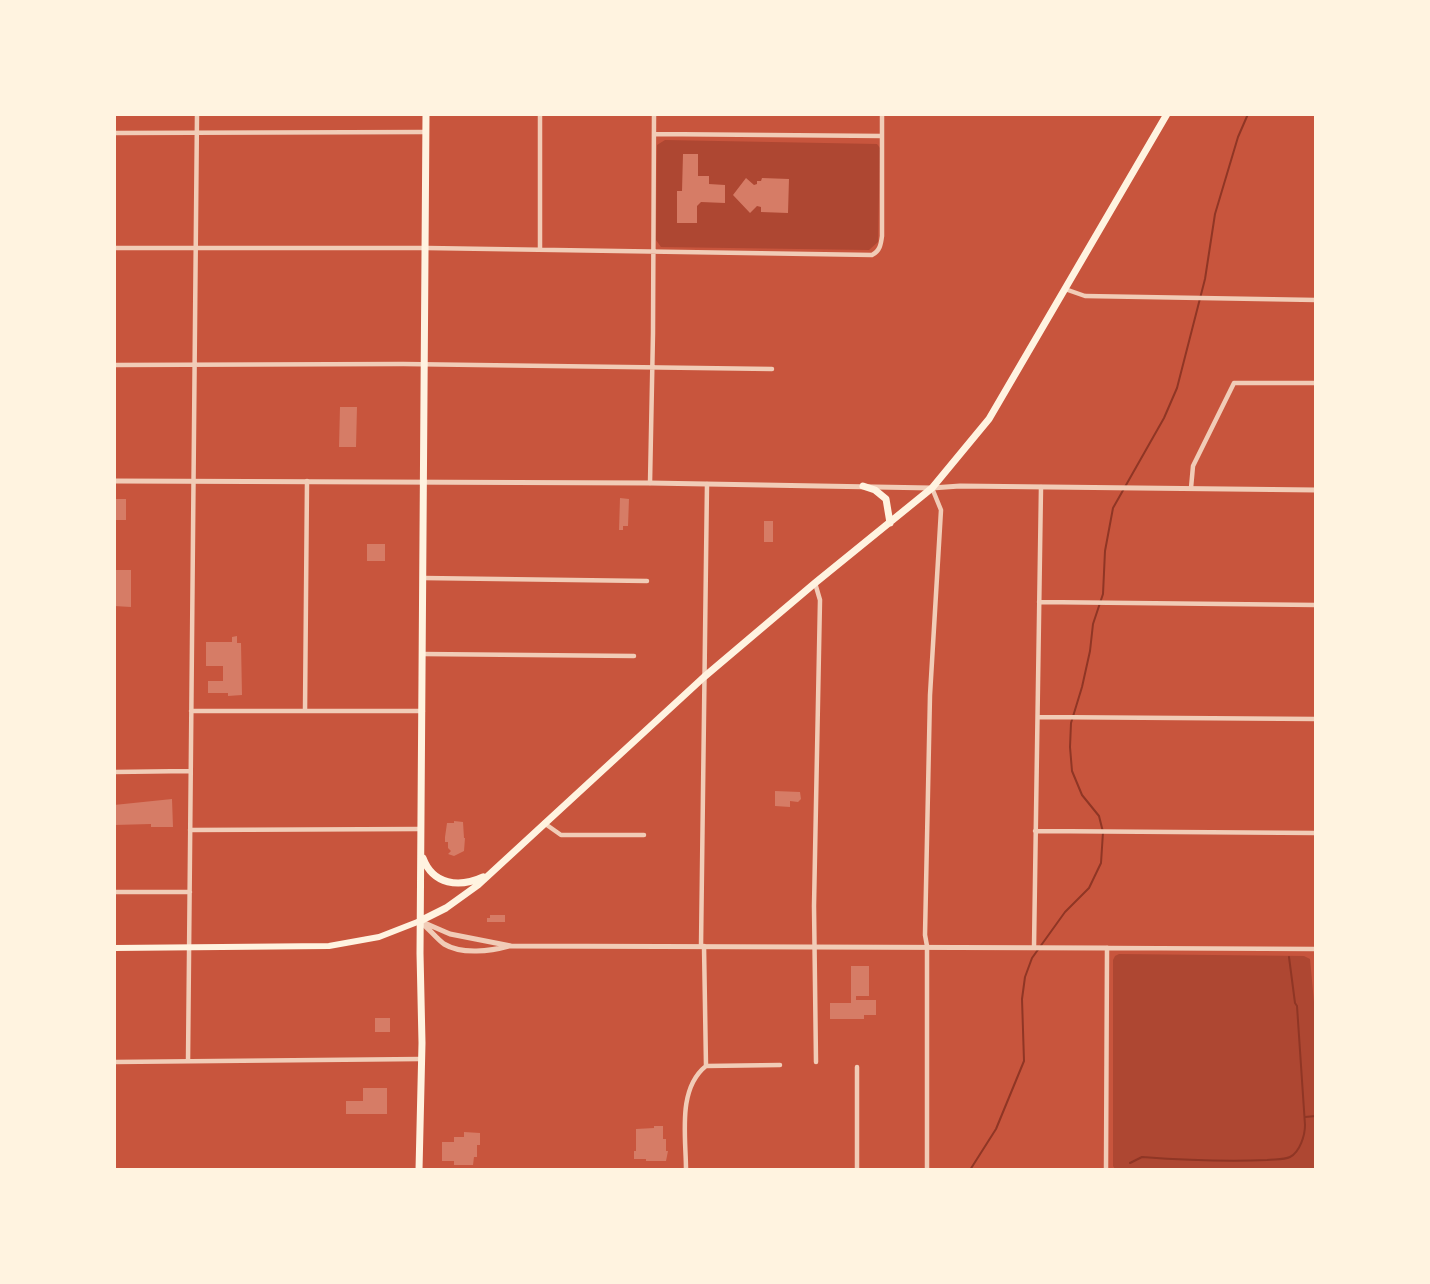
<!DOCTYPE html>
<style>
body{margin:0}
#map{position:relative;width:1430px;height:1284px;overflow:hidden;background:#c8553d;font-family:"Open Sans",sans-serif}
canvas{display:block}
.frame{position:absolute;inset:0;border:116px solid #fff3e0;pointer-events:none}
</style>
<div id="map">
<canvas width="1430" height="1284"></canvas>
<div class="frame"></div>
</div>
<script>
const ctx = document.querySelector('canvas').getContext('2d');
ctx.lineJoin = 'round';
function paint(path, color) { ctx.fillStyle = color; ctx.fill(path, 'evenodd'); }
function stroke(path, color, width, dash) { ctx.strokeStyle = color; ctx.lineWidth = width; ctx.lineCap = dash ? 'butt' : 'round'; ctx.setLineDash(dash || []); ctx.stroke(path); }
paint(new Path2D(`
 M 665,140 L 877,144 L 880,148 L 878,242 L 869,250 L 661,247 L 656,240 L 657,145 Z
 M 1119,954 L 1304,956 L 1310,959 L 1316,1024 L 1316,1170 L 1115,1169 L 1113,1166 L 1113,960 L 1115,956 Z`), '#ae4732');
stroke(new Path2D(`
 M 1305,1117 L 1316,1116
 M 1130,1163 L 1142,1157 C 1183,1160 1226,1162 1267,1160 C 1274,1159 1284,1160 1290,1157 C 1300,1152 1305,1135 1305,1125 L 1297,1006 L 1295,1003 L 1289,957
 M 970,1170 L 996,1129 L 1024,1061 L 1022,999 L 1025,977 L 1032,958 L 1065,912 L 1089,888 L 1101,863 L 1103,832 L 1099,816 L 1082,795 L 1072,771 L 1070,747 L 1071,723 L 1082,687 L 1090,651 L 1093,624 L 1103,594 L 1105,551 L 1113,508 L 1164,418 L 1177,388 L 1205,279 L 1215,214 L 1238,137 L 1248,114`), '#8f3625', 2);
paint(new Path2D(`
 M 683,154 L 698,154 L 698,176 L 709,176 L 709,184 L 725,185 L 725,203 L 701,202 L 697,206 L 697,223 L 677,223 L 677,191 L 682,191 Z
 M 746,178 L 754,185 L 757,184 L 757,181 L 761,181 L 762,178 L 789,179 L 788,213 L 761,212 L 761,207 L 757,206 L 750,213 L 733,195 Z
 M 340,407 L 357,407 L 356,447 L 339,447 Z
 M 620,498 L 629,499 L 628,526 L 623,526 L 623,530 L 619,530 Z
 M 114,499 L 126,499 L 126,520 L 114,520 Z
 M 764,521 L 773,521 L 773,542 L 764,542 Z
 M 367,544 L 385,544 L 385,561 L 367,561 Z
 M 114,570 L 131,570 L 131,607 L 114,606 Z
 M 237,636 L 237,643 L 241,643 L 242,695 L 228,696 L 228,693 L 208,693 L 208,681 L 223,681 L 223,666 L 206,666 L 206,642 L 232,642 L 232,637 Z
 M 775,791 L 800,792 L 801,799 L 798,802 L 790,801 L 790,807 L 775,806 Z
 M 172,799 L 173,827 L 151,827 L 151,824 L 114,825 L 114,805 Z
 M 454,821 L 463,822 L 464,838 L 465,838 L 464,851 L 454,856 L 448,854 L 451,851 L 448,848 L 448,842 L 445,842 L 445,837 L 447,823 L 454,823 Z
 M 490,915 L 505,915 L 505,922 L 487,922 L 487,918 L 490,918 Z
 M 851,966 L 869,966 L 869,996 L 856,996 L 856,1000 L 876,1000 L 876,1015 L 864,1015 L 864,1019 L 830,1019 L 830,1003 L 851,1003 Z
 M 375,1018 L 390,1018 L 390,1032 L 375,1032 Z
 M 363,1088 L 387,1088 L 387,1114 L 346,1114 L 346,1101 L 363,1101 Z
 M 654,1126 L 663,1126 L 663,1139 L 666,1139 L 666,1151 L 668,1151 L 666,1161 L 646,1161 L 646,1159 L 634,1159 L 634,1151 L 636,1151 L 636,1129 L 654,1128 Z
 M 464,1132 L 480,1133 L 480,1145 L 477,1145 L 477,1157 L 474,1157 L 473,1165 L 454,1165 L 454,1161 L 442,1161 L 442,1142 L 454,1142 L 454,1137 L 464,1137 Z`), '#d67c66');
stroke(new Path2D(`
 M 114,133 L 426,132
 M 654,134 L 882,136
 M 114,248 L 427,248 L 872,255 C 880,251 881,244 882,236 L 882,114
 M 540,250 L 540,114
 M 1065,289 L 1085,296 L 1316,300
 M 114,365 L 403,364 L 772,369
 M 650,483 L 653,333 L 654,114
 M 1191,488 L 1193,466 L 1234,383 L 1316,383
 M 423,578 L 647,581
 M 815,583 L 820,600 L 814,906 L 816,1062
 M 1039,602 L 1316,605
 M 423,654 L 634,656
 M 191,711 L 423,711
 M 305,711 L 307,481
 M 1038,717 L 1316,719
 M 114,772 L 190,771
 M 544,823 L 561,835 L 644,835
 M 190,830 L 421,829
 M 1035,831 L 1316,833
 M 114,892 L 190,892
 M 701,946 L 707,484
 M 1034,947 L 1041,487
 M 188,1061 L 197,114
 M 114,1062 L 421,1059
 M 706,1066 L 780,1065
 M 857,1067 L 857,1170
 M 686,1170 C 686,1137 677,1089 706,1066 L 704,946
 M 927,1170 L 927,946 L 925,935 L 930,695 L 941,510 L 932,488
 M 1106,1170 L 1107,948 L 1316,949`), '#f1ccb7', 4.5);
stroke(new Path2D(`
 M 114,481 L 650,483 L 932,488 L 960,486 L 1316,490
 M 420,921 L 450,934 L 511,946 L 1107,948
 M 423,924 C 430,930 437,939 444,944 C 462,955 491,951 509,946`), '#f1ccb7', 5);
stroke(new Path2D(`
 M 114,948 L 329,946 L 379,937 L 420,921`), '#fff3e0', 6);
stroke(new Path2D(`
 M 863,486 L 875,490 L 886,499 L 890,523
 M 423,858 C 433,885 459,888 483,877
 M 420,921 L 446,908 L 478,885 L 704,677 L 815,583 L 932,488 L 989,419 L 1167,114
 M 419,1170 L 422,1043 L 420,953 L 426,114`), '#fff3e0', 7);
</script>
